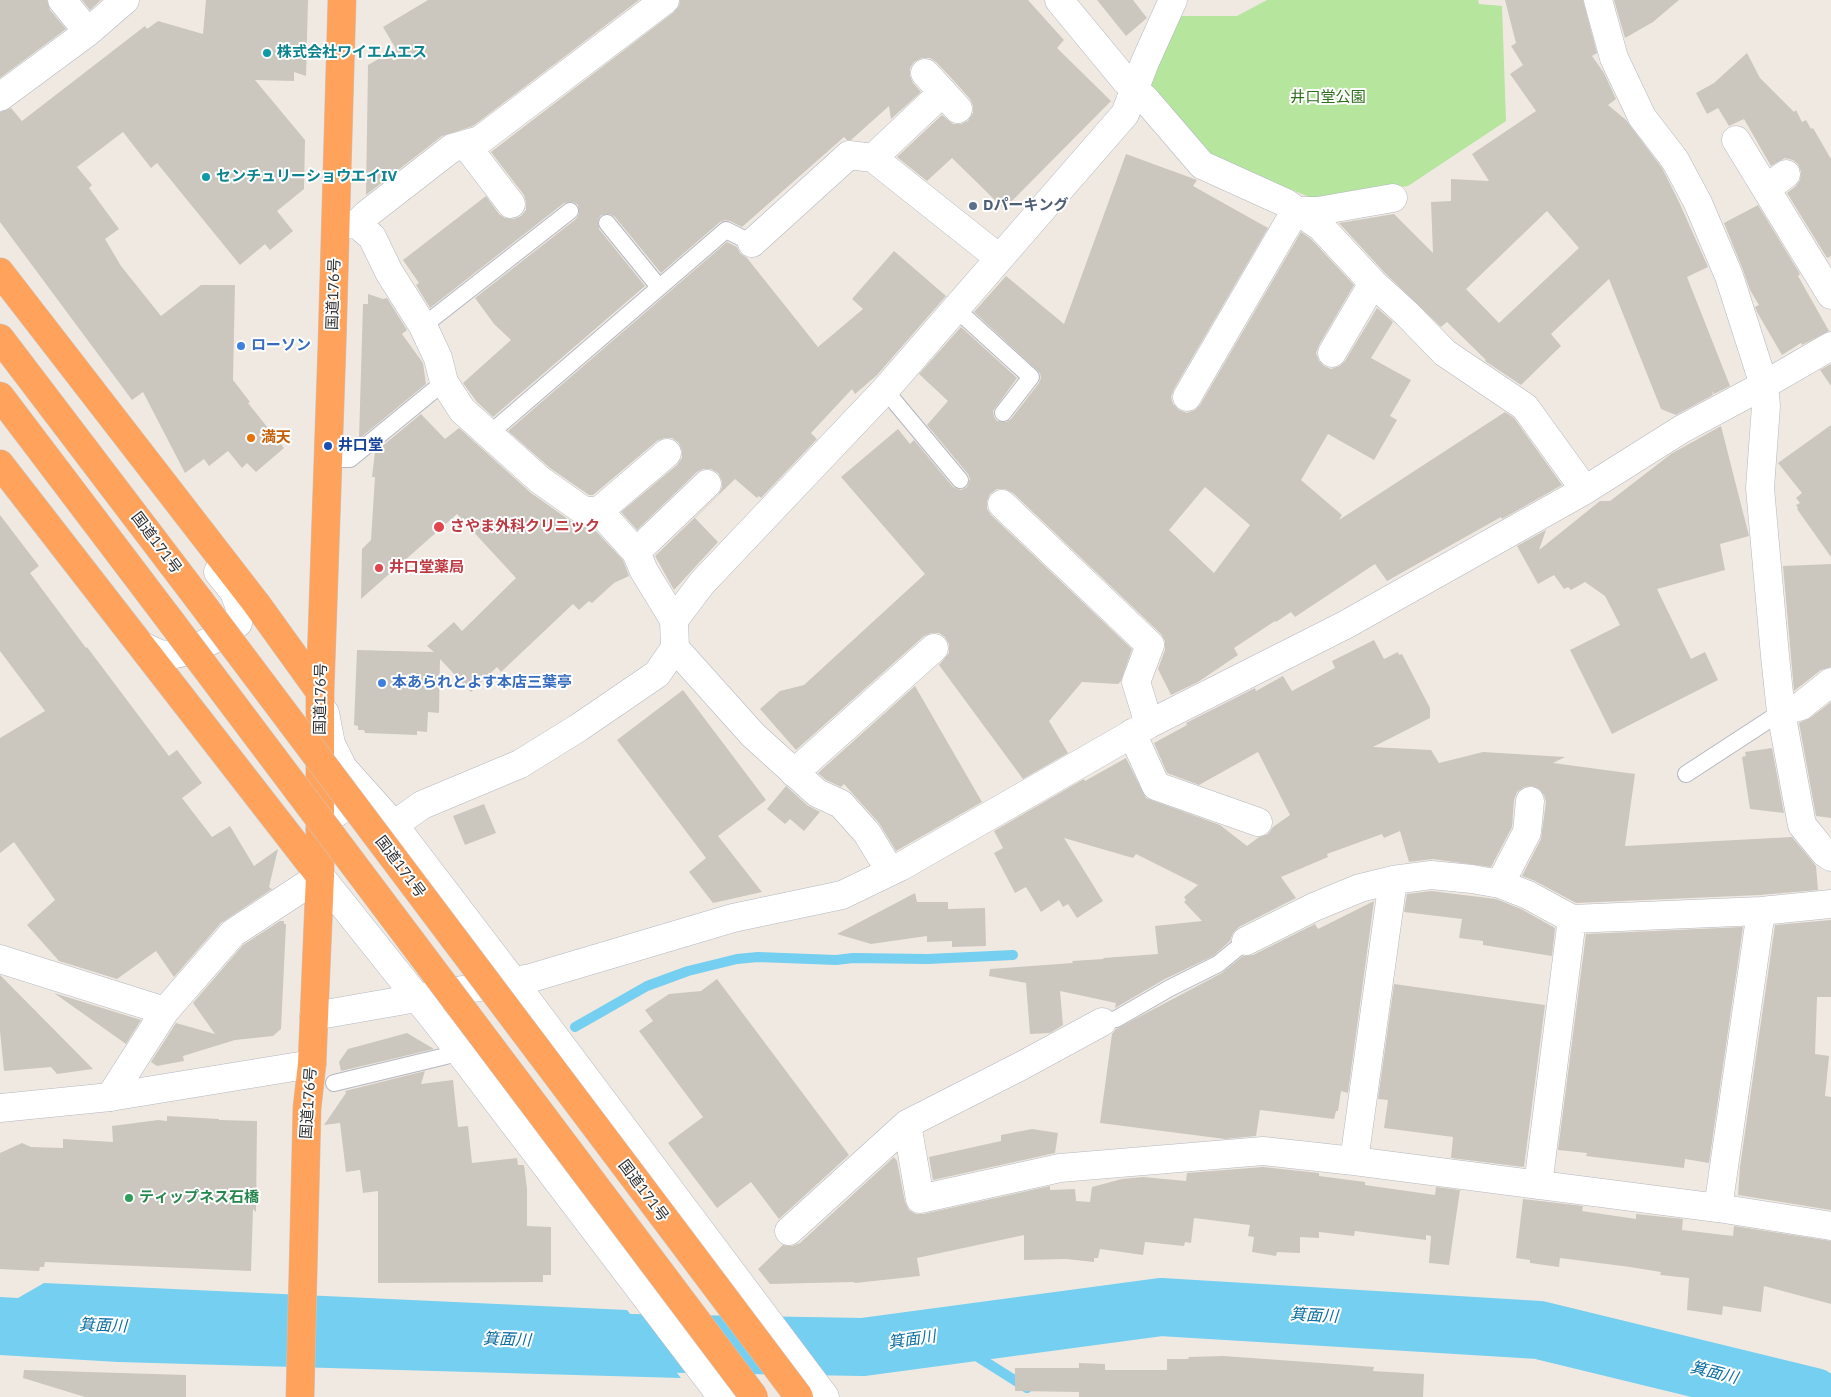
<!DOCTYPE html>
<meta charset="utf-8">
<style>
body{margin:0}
canvas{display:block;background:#efe9e1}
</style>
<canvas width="1831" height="1397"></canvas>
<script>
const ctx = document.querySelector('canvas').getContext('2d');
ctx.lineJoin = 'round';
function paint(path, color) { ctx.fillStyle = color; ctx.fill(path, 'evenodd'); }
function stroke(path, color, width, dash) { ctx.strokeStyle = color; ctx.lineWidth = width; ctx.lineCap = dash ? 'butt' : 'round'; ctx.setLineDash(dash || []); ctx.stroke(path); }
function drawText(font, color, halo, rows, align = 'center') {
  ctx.font = font + ' "IBM Plex Sans","Noto Sans JP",sans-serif'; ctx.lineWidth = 4; ctx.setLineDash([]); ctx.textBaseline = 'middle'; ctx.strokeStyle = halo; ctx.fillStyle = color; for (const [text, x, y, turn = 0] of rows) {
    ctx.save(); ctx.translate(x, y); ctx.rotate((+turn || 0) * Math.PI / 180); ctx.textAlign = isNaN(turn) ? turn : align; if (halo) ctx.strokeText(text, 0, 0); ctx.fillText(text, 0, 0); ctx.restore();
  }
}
paint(new Path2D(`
 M 1267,0 L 1478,0 L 1479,4 L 1502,6 L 1506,121 L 1408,186 L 1314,199 L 1206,154 L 1147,83 L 1180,16 L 1237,16 Z`), '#b6e59e');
paint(new Path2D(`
 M 44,1283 L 627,1310 L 681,1378 L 118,1362 L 0,1355 L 0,1297 L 18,1298 Z`), '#75cff0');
stroke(new Path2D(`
 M 575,1027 L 647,986 L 688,971 L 737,959 L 758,957 L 836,960 L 853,958 L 928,959 L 1013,955
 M 943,1335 L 1027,1388`), '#75cff0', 10);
stroke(new Path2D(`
 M 574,1342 L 863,1347 L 1161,1307 L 1539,1330 L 1814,1397`), '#75cff0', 58);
paint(new Path2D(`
 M 0,0 L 47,0 L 50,10 L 66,29 L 0,78 Z
 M 82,0 L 101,0 L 90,10 Z
 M 206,0 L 308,0 L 306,76 L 294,72 L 294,81 L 255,80 L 305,140 L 304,189 L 277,211 L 293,231 L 270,250 L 265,244 L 240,265 L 157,163 L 151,168 L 123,132 L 77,167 L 92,185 L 89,188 L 119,229 L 105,239 L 121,266 L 161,316 L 201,285 L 235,285 L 233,380 L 250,402 L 248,403 L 284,448 L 256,472 L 247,463 L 242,468 L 228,451 L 209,466 L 204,459 L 185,473 L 143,392 L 132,400 L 0,222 L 0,112 L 11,108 L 22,121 L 145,26 L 147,29 L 158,21 L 203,34 Z
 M 428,0 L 639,0 L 473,126 L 442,136 L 366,195 L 368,65 L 396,49 L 383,27 Z
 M 680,0 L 1028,0 L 1064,40 L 1057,48 L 1111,101 L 1004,209 L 952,158 L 927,181 L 897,157 L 942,115 L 953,124 L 961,124 L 968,121 L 973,113 L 973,106 L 970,99 L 955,82 L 936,62 L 930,58 L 922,58 L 914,62 L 910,68 L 910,76 L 913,83 L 921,92 L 891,119 L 889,106 L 851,140 L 847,140 L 844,137 L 742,227 L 730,221 L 725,220 L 720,222 L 661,273 L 615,217 L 610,214 L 601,215 L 598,220 L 599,229 L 645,286 L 493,417 L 477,402 L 463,383 L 511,340 L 494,324 L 475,298 L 576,219 L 579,214 L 578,205 L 573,202 L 564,203 L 430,308 L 416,285 L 419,283 L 403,260 L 486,196 L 499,214 L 505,218 L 514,219 L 521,216 L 526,210 L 526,202 L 524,195 L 491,152 L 674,12 L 679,6 Z
 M 1097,0 L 1133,0 L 1147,18 L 1126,36 Z
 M 1505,0 L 1583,0 L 1597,53 L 1592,56 L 1604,73 L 1616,99 L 1608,105 L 1626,120 L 1662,168 L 1679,202 L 1708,267 L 1687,277 L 1730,386 L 1714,394 L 1712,391 L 1713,395 L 1676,415 L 1661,409 L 1609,279 L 1551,334 L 1561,346 L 1521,385 L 1485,361 L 1486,360 L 1447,322 L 1441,327 L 1384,272 L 1339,223 L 1394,214 L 1433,253 L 1431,202 L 1451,201 L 1451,179 L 1489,181 L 1472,154 L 1536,111 L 1510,74 L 1523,65 L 1511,46 L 1516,43 ZM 1547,211 L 1579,248 L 1499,323 L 1466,289 Z
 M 1614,0 L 1679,0 L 1653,22 L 1625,38 Z
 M 1747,53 L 1760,78 L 1794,112 L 1796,110 L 1802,122 L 1806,120 L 1811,129 L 1813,128 L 1831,159 L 1831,256 L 1827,258 L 1787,193 L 1796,186 L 1800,180 L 1801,172 L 1798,164 L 1793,160 L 1785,158 L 1771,166 L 1744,119 L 1729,126 L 1718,108 L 1707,114 L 1696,93 L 1714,83 Z
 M 1126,154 L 1197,180 L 1193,186 L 1268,228 L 1174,389 L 1171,397 L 1173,404 L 1179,410 L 1187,413 L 1195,410 L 1200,405 L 1301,232 L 1311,239 L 1354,285 L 1319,345 L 1316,353 L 1319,361 L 1324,366 L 1331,369 L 1340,366 L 1345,361 L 1377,308 L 1393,322 L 1371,358 L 1411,380 L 1390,416 L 1397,420 L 1374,460 L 1328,434 L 1301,480 L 1342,515 L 1339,520 L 1505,412 L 1514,418 L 1562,485 L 1502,519 L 1501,517 L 1387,581 L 1375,564 L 1295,617 L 1291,612 L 1276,622 L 1275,621 L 1234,648 L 1238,655 L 1198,682 L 1171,695 L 1158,669 L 1165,650 L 1165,641 L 1161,634 L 1013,493 L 1005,489 L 997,489 L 990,494 L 987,501 L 987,509 L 991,515 L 1132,649 L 1121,681 L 1118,684 L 1082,682 L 1049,721 L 1068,753 L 1023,779 L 939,665 L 949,653 L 949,644 L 945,637 L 939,633 L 931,633 L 924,636 L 796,750 L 760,709 L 780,691 L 804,685 L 925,574 L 841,477 L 898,429 L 910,444 L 914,440 L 953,487 L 961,490 L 967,487 L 970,479 L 968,474 L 927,425 L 948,401 L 919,374 L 961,327 L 1017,378 L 993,411 L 994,417 L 997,421 L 1006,422 L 1011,419 L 1039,383 L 1041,378 L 1040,373 L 974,312 L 1006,276 L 1064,324 ZM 1205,487 L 1250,525 L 1214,573 L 1169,530 Z
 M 1758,205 L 1800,274 L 1798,276 L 1829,331 L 1802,345 L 1801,343 L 1782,355 L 1757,312 L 1755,307 L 1759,305 L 1750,290 L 1743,270 L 1724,223 Z
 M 727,242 L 737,247 L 740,253 L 747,258 L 818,347 L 863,309 L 852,299 L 894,251 L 946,296 L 877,375 L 855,394 L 852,389 L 811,433 L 817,439 L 761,498 L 759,496 L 757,498 L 735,479 L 695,518 L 718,542 L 674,590 L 655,556 L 718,495 L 722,488 L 722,481 L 718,473 L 711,469 L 703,469 L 697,472 L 637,530 L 621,512 L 677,465 L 682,458 L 682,451 L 679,443 L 672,438 L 664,438 L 657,441 L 593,495 L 589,495 L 550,468 L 508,431 Z
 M 368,294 L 383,299 L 387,298 L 407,330 L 402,334 L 423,363 L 426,384 L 359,439 L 363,304 L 368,304 Z
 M 1831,364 L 1831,386 L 1820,370 Z
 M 421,414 L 445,439 L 459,428 L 531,493 L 575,524 L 583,527 L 592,527 L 623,560 L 629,576 L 614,583 L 592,603 L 589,601 L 579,610 L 573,604 L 501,672 L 497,667 L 471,692 L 440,659 L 439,713 L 428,712 L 427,732 L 417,731 L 417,735 L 365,733 L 364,730 L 358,730 L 358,726 L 354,725 L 357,650 L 434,652 L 427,646 L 454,622 L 462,631 L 516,578 L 457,514 L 361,599 L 362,549 L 371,540 L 375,477 L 372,477 L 375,452 Z
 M 1831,425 L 1831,557 L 1797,509 L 1798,508 L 1796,505 L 1800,503 L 1796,498 L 1802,493 L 1778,463 Z
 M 1721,426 L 1749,536 L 1720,544 L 1725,570 L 1657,589 L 1691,659 L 1705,652 L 1718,680 L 1612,734 L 1570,650 L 1620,625 L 1605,596 L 1585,582 L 1571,590 L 1568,587 L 1564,589 L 1554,575 L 1538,584 L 1517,546 L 1546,530 L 1539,550 L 1600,501 L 1610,501 L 1671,454 Z
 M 0,515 L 39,566 L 30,573 L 86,648 L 87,647 L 169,756 L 177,750 L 202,783 L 182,798 L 212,837 L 230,826 L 254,866 L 278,849 L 269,887 L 272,889 L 221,923 L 174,977 L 156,951 L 117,979 L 59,961 L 27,925 L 55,900 L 14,842 L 0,853 L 0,738 L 45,711 L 0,651 Z
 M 1831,564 L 1831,667 L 1821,670 L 1794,691 L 1783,566 Z
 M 1374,640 L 1384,659 L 1398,652 L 1399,655 L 1402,654 L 1430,708 L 1430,718 L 1373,747 L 1431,750 L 1439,763 L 1483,752 L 1565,757 L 1553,763 L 1635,774 L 1625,846 L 1792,837 L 1816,866 L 1818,890 L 1760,895 L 1576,903 L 1535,881 L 1522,876 L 1541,839 L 1546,802 L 1544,795 L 1539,789 L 1532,786 L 1524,787 L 1517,792 L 1514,800 L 1512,827 L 1491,867 L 1432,859 L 1409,862 L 1400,831 L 1384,838 L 1382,834 L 1327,854 L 1328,857 L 1281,877 L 1296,898 L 1239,927 L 1233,933 L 1230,941 L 1213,956 L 1165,979 L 1115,1008 L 1116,1003 L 1060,991 L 1063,1025 L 1050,1033 L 1030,1034 L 1026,983 L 989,976 L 990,969 L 1073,963 L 1072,961 L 1104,959 L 1103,958 L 1158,954 L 1155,926 L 1202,921 L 1184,902 L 1186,900 L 1184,897 L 1198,885 L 1136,854 L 1133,858 L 1064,838 L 1103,901 L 1077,918 L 1068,904 L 1063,907 L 1059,900 L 1041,912 L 1026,887 L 1015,893 L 994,853 L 1003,848 L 994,831 L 1084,779 L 1085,781 L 1126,758 L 1146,798 L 1220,825 L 1247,846 L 1259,837 L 1268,834 L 1273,827 L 1290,815 L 1258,752 L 1199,785 L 1167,773 L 1154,743 L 1187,725 L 1186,723 L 1255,688 L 1256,691 L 1283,676 L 1292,691 L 1335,668 L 1332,661 Z
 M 915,686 L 982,802 L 896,851 L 879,823 L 844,784 L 841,787 L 826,780 L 818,773 Z
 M 683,690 L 766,800 L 718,836 L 762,892 L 713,903 L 689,872 L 706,858 L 617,740 Z
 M 1831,702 L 1831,818 L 1816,816 L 1799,723 L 1810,718 Z
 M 1772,748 L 1784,813 L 1750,809 L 1742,757 L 1746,756 L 1745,752 Z
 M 786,786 L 807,805 L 820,812 L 804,831 L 790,819 L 785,824 L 767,809 Z
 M 484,804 L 496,833 L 465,845 L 453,816 Z
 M 1431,891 L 1496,899 L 1521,909 L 1555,928 L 1552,956 L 1483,945 L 1483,941 L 1459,938 L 1462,919 L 1404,912 L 1407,894 Z
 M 915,893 L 917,902 L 948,902 L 948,909 L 985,908 L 986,946 L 952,947 L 952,941 L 927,942 L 927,936 L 871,944 L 837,934 Z
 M 1374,901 L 1348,1093 L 1341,1091 L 1338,1111 L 1336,1111 L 1334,1119 L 1260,1110 L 1256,1136 L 1225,1139 L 1100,1123 L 1112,1034 L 1116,1029 L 1222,973 L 1243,956 L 1253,955 L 1315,924 L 1318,929 Z
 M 1831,920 L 1831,997 L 1817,997 L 1815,1054 L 1829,1056 L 1825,1096 L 1831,1097 L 1831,1210 L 1738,1195 L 1740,1167 L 1775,925 Z
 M 280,921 L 284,921 L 284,924 L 286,924 L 281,1029 L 273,1036 L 235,1040 L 183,1056 L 184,1061 L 157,1066 L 151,1062 L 176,1023 L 215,1034 L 193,1003 L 243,945 Z
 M 1743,927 L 1709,1163 L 1685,1159 L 1684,1168 L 1586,1156 L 1587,1153 L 1558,1150 L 1586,934 Z
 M 0,975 L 1,976 L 93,1069 L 57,1074 L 51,1067 L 4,1071 L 0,1031 Z
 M 717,979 L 849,1155 L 779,1219 L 751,1182 L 717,1208 L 668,1143 L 703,1117 L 639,1031 L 653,1021 L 645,1010 L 669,994 L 701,991 Z
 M 1394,984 L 1545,1005 L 1524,1167 L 1451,1158 L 1453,1137 L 1384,1128 L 1388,1100 L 1378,1099 Z
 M 54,993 L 141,1020 L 126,1044 Z
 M 407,1033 L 434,1049 L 341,1071 L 339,1062 L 348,1049 Z
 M 425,1071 L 421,1084 L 453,1080 L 458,1127 L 468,1126 L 472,1163 L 517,1158 L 518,1165 L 524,1165 L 527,1189 L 527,1226 L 551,1227 L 551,1275 L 543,1275 L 543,1282 L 378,1283 L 378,1191 L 363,1193 L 360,1170 L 346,1172 L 340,1123 L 324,1125 L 346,1093 L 345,1091 Z
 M 167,1116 L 219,1119 L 219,1120 L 257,1121 L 256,1212 L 253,1209 L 251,1271 L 45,1262 L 44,1267 L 40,1267 L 39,1271 L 0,1269 L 0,1153 L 22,1143 L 31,1147 L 63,1148 L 63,1139 L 113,1142 L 112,1126 L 158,1120 L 167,1121 Z
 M 1032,1129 L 1058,1133 L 1055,1153 L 933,1180 L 929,1157 L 1001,1141 L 1001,1135 Z
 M 894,1157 L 897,1161 L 905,1202 L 909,1210 L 916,1214 L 923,1214 L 1050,1186 L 1050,1190 L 1075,1189 L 1076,1201 L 1090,1202 L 1092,1187 L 1122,1179 L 1143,1177 L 1186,1181 L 1187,1173 L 1263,1167 L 1319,1173 L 1319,1176 L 1365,1182 L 1365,1185 L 1435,1195 L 1436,1187 L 1460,1190 L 1449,1265 L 1429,1263 L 1431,1236 L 1426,1235 L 1426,1240 L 1355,1231 L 1354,1236 L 1319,1232 L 1319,1238 L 1300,1237 L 1300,1253 L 1277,1252 L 1276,1256 L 1252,1252 L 1254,1237 L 1248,1236 L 1250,1225 L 1194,1218 L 1191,1243 L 1185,1242 L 1184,1246 L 1145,1242 L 1143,1255 L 1100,1249 L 1098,1258 L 1094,1258 L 1094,1262 L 1066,1259 L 1024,1260 L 1024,1235 L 917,1258 L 920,1276 L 855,1283 L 853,1282 L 770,1284 L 758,1269 L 783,1245 L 792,1246 L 800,1243 Z
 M 1523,1199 L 1583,1206 L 1582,1211 L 1636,1219 L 1636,1214 L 1683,1219 L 1682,1230 L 1733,1236 L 1734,1226 L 1831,1241 L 1831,1304 L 1764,1286 L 1761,1312 L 1723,1306 L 1722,1315 L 1687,1310 L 1689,1278 L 1660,1275 L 1661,1272 L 1630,1267 L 1560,1258 L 1559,1267 L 1530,1263 L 1530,1260 L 1516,1258 Z
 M 1223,1356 L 1349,1365 L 1374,1367 L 1373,1371 L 1424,1374 L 1423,1397 L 1079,1397 L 1079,1392 L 1015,1391 L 1015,1368 L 1079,1368 L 1079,1363 L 1105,1364 L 1105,1370 L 1167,1370 L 1167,1359 L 1188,1359 L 1189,1357 Z
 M 24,1370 L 186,1375 L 186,1397 L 85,1397 L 23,1378 Z`), '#cbc7bf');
const lane = new Path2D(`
 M 607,223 L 659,287
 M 955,308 L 1031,377 L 1003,413
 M 423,326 L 570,211
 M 885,390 L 960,480
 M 488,435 L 726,230 L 752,243
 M 327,459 L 350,459 L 444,382
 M 1686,774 L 1781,712
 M 1102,1022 L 1116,1019 L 1170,988 L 1218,964 L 1246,941
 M 334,1083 L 446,1056`);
const street = new Path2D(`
 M 62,0 L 88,32
 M 1059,0 L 1125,80 L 1147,101 L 1202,165 L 1286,203 L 1321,227 L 1373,283 L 1406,313 L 1445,353 L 1525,407 L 1585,490
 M 1598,0 L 1614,58 L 1642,117 L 1675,160 L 1698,203 L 1729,276 L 1764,385 L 1766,406 L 1760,488 L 1775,656 L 1781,712 L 1802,825 L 1824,852 L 1831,857
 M 925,73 L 958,109
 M 0,97 L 88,32 L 125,0
 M 1736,140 L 1831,295
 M 465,144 L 511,204
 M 873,158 L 943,92
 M 1766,189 L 1786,174
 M 357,224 L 372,237 L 389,272 L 423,326 L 438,358 L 444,382 L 462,410 L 540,480 L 584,511 L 599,511 L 636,552 L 644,571 L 674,620
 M 339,225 L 357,224 L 367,214 L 452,148 L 480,140 L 665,0
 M 752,243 L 849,155 L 873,158 L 999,258
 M 1332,353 L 1373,283
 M 1187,397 L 1293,215 L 1299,211 L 1318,211 L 1393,198
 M 1002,504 L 1150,645 L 1136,682 L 1149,724
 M 599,511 L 667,453
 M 636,552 L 707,484
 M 142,646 C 148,648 154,652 160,654 C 183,659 220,637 238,623 L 240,608 L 234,592 L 218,572
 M 675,648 L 753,735 L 817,793 L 841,804 L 867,833 L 890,871
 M 1781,712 L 1801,706 L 1831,682
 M 325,713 L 331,744 L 343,768 L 394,825 L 513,981 L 825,1397
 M 1132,733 L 1156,786 L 1258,822
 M 794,773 L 934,648
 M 394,825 L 422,805 L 520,764 L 578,728 L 657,674 L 675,648 L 674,620 L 702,583 L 885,390 L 1125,114 L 1145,62 L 1173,0
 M 320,829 C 330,818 340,806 357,805 C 363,804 371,809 376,811
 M 1500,884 L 1527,832 L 1530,801
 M 1246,941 L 1314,907 L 1360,888 L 1393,880 L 1431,875 L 1472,879 L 1500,884 L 1528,895 L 1572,919 L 1761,911 L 1831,904
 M 0,959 L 165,1011
 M 314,1016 L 531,978 L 733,918 L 842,895 L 900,867 L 1149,724 L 1345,625 L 1585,490 L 1682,429 L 1764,385 L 1831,346
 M 110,1097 L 165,1011 L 233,933 L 320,876 L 442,1029 L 722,1397
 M 907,1124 L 920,1199 L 1060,1168 L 1263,1151 L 1354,1161 L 1718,1208 L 1831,1226
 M 1354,1161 L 1393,880
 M 1538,1185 L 1572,919
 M 1718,1208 L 1761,911
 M 789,1231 L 907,1124 L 1021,1066 L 1102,1022`);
const secondary = new Path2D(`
 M 0,1108 L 110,1097 L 312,1064`);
const highway = new Path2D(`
 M 0,272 L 256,603 L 320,692
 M 0,338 L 200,601
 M 0,396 L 172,623
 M 0,464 L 320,876
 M 300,1397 L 307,1108 L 312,1064 L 320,876 L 320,692 L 332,345 L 342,0`);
stroke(lane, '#b4b7c1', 18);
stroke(street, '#b4b7c1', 29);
stroke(secondary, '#b4b7c1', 29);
stroke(highway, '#c9c9c9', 29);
stroke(lane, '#fff', 16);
stroke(street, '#fff', 28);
stroke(secondary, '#fff', 28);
stroke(highway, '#ffa35c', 28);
const highwayBridge = new Path2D(`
 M 200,601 L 799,1397
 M 172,623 L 754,1397`);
stroke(highwayBridge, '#c9c9c9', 29, []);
stroke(highwayBridge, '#ffa35c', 28);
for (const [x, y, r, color] of [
 [267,53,5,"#0f9aa8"],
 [206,177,5,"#0f9aa8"],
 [973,206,5,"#5c6f8a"],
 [241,346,5,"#3f7fe0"],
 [251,438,5,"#e8710a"],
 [328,446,5,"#1a4fb4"],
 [439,527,6,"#e0444e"],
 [379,568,5,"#e0444e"],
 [382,683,5,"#3f7fe0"],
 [129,1198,5,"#2e9e5b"]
]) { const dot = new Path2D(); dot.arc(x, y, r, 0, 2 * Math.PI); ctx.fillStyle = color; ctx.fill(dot); stroke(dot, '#fff', 2); }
drawText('bold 15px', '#0d838f', '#fff', [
 ["株式会社ワイエムエス",277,53],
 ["センチュリーショウエイIV",216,177]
], 'left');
drawText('15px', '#2c6e1b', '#fff', [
 ["井口堂公園",1328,98]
]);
drawText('bold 15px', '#4e5e75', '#fff', [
 ["Dパーキング",983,206]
], 'left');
drawText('15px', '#2e2e2e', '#fff', [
 ["国道176号",334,294,-88],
 ["国道171号",156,543,53],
 ["国道176号",321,699,-89],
 ["国道171号",400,867,53],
 ["国道176号",309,1103,-86],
 ["国道171号",643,1191,53]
]);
drawText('bold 15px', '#366cbe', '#fff', [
 ["ローソン",251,346],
 ["本あられとよす本店三葉亭",392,683]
], 'left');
drawText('bold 15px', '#c56008', '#fff', [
 ["満天",261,438]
], 'left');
drawText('bold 15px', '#164399', '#fff', [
 ["井口堂",338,446]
], 'left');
drawText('bold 15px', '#be3a42', '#fff', [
 ["さやま外科クリニック",450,527],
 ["井口堂薬局",389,568]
], 'left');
drawText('bold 15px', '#27864d', '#fff', [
 ["ティップネス石橋",139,1198]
], 'left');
drawText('italic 16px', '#0d6fa3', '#fff', [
 ["箕面川",1314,1316,3],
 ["箕面川",103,1326,2],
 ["箕面川",507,1340,2],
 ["箕面川",912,1340,-8],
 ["箕面川",1714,1373,14]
]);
</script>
